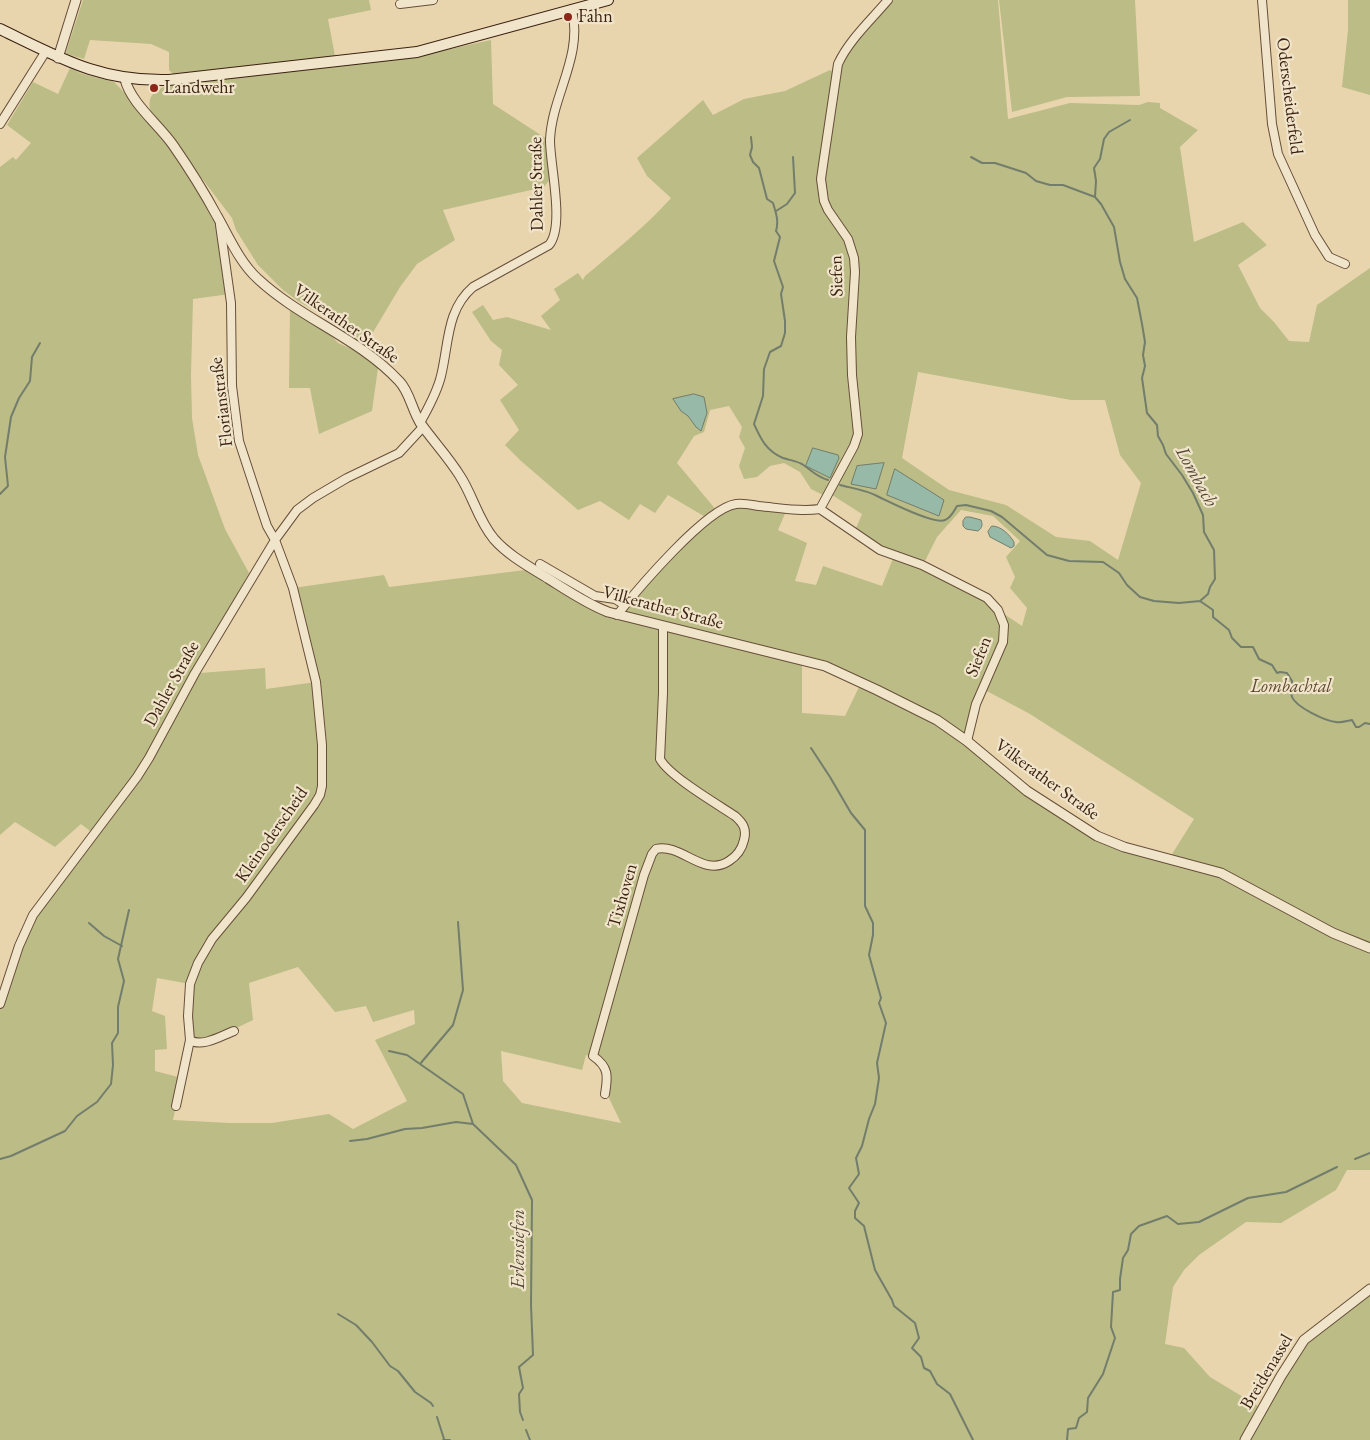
<!DOCTYPE html>
<meta charset="utf-8">
<style>
body{margin:0}
canvas{display:block;background:#e8d5ad}
</style>
<canvas width="1370" height="1440"></canvas>
<script>
const ctx = document.querySelector('canvas').getContext('2d');
ctx.lineJoin = 'round';
function paint(path, color) { ctx.fillStyle = color; ctx.fill(path, 'evenodd'); }
function stroke(path, color, width, dash) { ctx.strokeStyle = color; ctx.lineWidth = width; ctx.lineCap = dash ? 'butt' : 'round'; ctx.setLineDash(dash || []); ctx.stroke(path); }
function drawText(font, color, halo, rows, align = 'center') {
  ctx.font = font + ' "EB Garamond",serif'; ctx.lineWidth = 4.5; ctx.setLineDash([]); ctx.textBaseline = 'middle'; ctx.strokeStyle = halo; ctx.fillStyle = color; for (const [text, x, y, turn = 0] of rows) {
    ctx.save(); ctx.translate(x, y); ctx.rotate((+turn || 0) * Math.PI / 180); ctx.textAlign = isNaN(turn) ? turn : align; if (halo) ctx.strokeText(text, 0, 0); ctx.fillText(text, 0, 0); ctx.restore();
  }
}
paint(new Path2D(`
 M 83,0 L 369,0 L 371,10 L 328,19 L 335,56 L 329,59 L 174,75 L 169,70 L 169,52 L 151,44 L 90,40 L 84,59 L 67,54 L 66,52 Z
 M 892,0 L 998,0 L 1008,119 L 1070,103 L 1139,105 L 1148,102 L 1160,103 L 1160,108 L 1198,130 L 1180,147 L 1194,242 L 1243,222 L 1267,245 L 1238,265 L 1260,308 L 1274,322 L 1289,341 L 1309,342 L 1317,305 L 1370,268 L 1370,1170 L 1347,1170 L 1336,1190 L 1281,1223 L 1246,1222 L 1199,1255 L 1184,1270 L 1173,1287 L 1165,1344 L 1184,1348 L 1210,1377 L 1263,1409 L 1293,1355 L 1370,1289 L 1370,1440 L 0,1440 L 0,1004 L 25,930 L 94,834 L 81,824 L 55,847 L 15,822 L 0,835 L 0,167 L 13,157 L 16,160 L 31,143 L 7,125 L 33,82 L 58,94 L 70,68 L 83,74 L 114,82 L 120,88 L 169,145 L 208,207 L 213,220 L 220,220 L 230,294 L 193,299 L 191,375 L 192,418 L 198,455 L 225,529 L 249,573 L 147,759 L 200,673 L 265,668 L 266,689 L 316,682 L 293,588 L 384,575 L 389,587 L 533,569 L 617,615 L 707,518 L 668,495 L 655,513 L 640,504 L 629,520 L 600,501 L 578,510 L 521,461 L 505,445 L 519,430 L 500,400 L 518,385 L 499,365 L 502,350 L 491,341 L 472,312 L 483,305 L 493,320 L 507,317 L 551,330 L 541,316 L 560,300 L 554,289 L 578,273 L 583,280 L 585,276 C 615,251 645,227 671,198 L 647,176 L 637,158 L 703,100 L 713,115 L 744,99 L 785,91 L 830,70 L 835,73 C 852,46 872,23 892,0 ZM 918,372 L 1071,400 L 1105,400 L 1120,455 L 1141,483 L 1118,560 L 1090,541 L 1056,537 L 1006,505 L 949,490 L 902,458 ZM 729,406 L 742,427 L 739,437 L 745,448 L 739,466 L 744,479 L 757,477 L 770,466 L 784,463 L 800,472 L 811,489 L 823,495 L 830,479 L 835,481 L 829,493 L 862,514 L 854,533 L 894,556 L 882,586 L 823,566 L 816,585 L 795,581 L 807,543 L 778,530 L 787,509 L 729,506 L 717,511 L 677,463 L 694,436 L 704,432 L 710,410 ZM 883,463 L 869,487 L 852,483 ZM 961,510 L 993,516 L 1020,541 L 1006,557 L 1015,577 L 1010,588 L 1027,608 L 1022,626 L 998,610 L 976,592 L 923,565 L 937,537 ZM 802,661 L 861,683 L 845,716 L 802,713 ZM 983,689 L 1030,714 L 1194,819 L 1169,859 L 1124,847 L 1027,791 L 967,742 ZM 298,967 L 335,1012 L 366,1006 L 373,1022 L 414,1010 L 415,1024 L 375,1040 L 407,1101 L 353,1129 L 329,1114 L 272,1123 L 229,1123 L 173,1120 L 182,1078 L 155,1071 L 155,1050 L 167,1049 L 165,1016 L 152,1011 L 157,978 L 190,984 L 190,1040 L 209,1041 L 253,1020 L 249,983 ZM 501,1051 L 582,1070 L 586,1055 L 593,1056 L 606,1062 L 608,1096 L 621,1123 L 522,1103 L 503,1081 Z
 M 999,0 L 1135,0 L 1140,96 L 1067,97 L 1012,112 Z
 M 1348,0 L 1370,0 L 1370,95 L 1342,87 L 1348,30 Z
 M 491,40 L 493,104 L 550,141 L 553,175 L 544,187 L 443,210 L 455,240 L 417,264 L 400,287 L 366,344 L 347,330 L 298,301 L 283,290 L 258,265 L 236,230 L 232,218 L 150,110 C 148,95 153,93 165,86 L 422,55 Z
 M 290,309 L 326,330 L 338,343 L 363,354 L 378,368 L 372,411 L 319,434 L 310,388 L 289,388 Z`), '#bbbc86');
const water = new Path2D(`
 M 694,394 L 704,397 L 707,413 L 701,431 L 696,427 L 688,416 L 681,411 L 673,399 Z
 M 813,448 L 838,455 L 839,458 L 830,478 L 806,466 Z
 M 884,463 L 876,489 L 851,484 L 857,466 Z
 M 895,469 L 944,500 L 939,516 L 887,495 Z
 M 966,517 L 970,517 L 981,520 C 983,525 982,528 978,531 L 966,529 L 963,526 L 963,521 Z
 M 992,526 C 1001,526 1009,534 1014,542 L 1014,546 L 1011,548 L 990,537 L 988,532 Z`);
paint(water, '#97b9a8');
stroke(water, '#737d6c', 1);
stroke(new Path2D(`
 M 751,137 L 752,147 L 750,155 L 753,162 L 759,168 L 767,199 L 773,203 C 776,213 779,221 776,231 L 780,237 L 774,261 L 783,287 L 781,294 L 785,321 L 785,333 L 781,346 L 770,352 L 764,369 L 763,396 L 754,424 C 761,439 766,451 783,458 C 789,460 796,461 802,464 C 811,470 817,477 828,480
 M 971,157 L 982,163 L 995,163 L 1026,173 L 1036,181 L 1050,185 L 1063,185 L 1095,197 L 1101,204 L 1114,227 L 1120,262 L 1125,279 L 1137,298 L 1142,324 L 1145,342 L 1143,355 L 1145,366 L 1142,378 L 1147,413 L 1157,425 L 1158,436 L 1163,445 L 1166,454 L 1182,475 L 1193,493 L 1203,515 L 1204,532 L 1214,550 L 1215,579 L 1210,587 L 1208,594 L 1200,601 L 1213,610 L 1213,617 L 1229,630 L 1232,638 L 1241,647 L 1253,647 L 1259,659 L 1272,665 L 1277,673 L 1280,672 L 1287,673 L 1292,681 C 1292,686 1290,692 1292,697 C 1296,707 1325,721 1336,722 C 1342,723 1346,721 1352,720 L 1356,727 L 1359,727 L 1365,723 L 1370,724
 M 1095,197 L 1096,181 L 1094,168 L 1100,159 L 1104,139 L 1109,132 L 1130,120
 M 776,211 L 787,204 L 795,193 L 793,157
 M 840,485 C 851,488 866,490 877,496 C 888,501 934,525 945,520 C 951,518 954,511 957,506 L 966,505 L 991,511 L 1002,517 L 1047,555 L 1069,561 L 1103,562 L 1119,573 L 1127,585 L 1140,597 L 1154,601 L 1179,603 L 1200,601
 M 0,494 L 8,486 L 5,457 L 11,417 L 19,398 L 30,381 L 32,357 L 40,343
 M 811,748 L 830,777 L 851,813 L 865,830 L 865,906 L 873,923 L 873,935 L 869,955 L 881,998 L 879,1003 L 886,1023 L 877,1063 L 879,1078 L 875,1104 L 869,1119 L 862,1146 L 856,1158 L 859,1174 L 849,1188 L 859,1203 L 855,1211 L 855,1218 L 864,1226 L 875,1270 L 892,1300 L 894,1306 L 915,1323 L 919,1338 L 912,1348 L 921,1357 L 924,1368 L 930,1371 L 937,1384 L 950,1394 L 973,1440
 M 458,922 L 463,990 L 453,1025 L 420,1064 L 463,1094 L 473,1124 L 516,1165 L 532,1200 L 531,1305 L 533,1355 L 519,1367 L 523,1388 L 519,1394 L 520,1412 L 523,1420
 M 89,923 L 104,936 L 122,946
 M 389,1051 L 407,1055 L 420,1064
 M 350,1141 L 367,1139 L 405,1129 L 422,1128 L 456,1122 L 473,1124
 M 0,1159 L 11,1156 L 65,1131 L 77,1116 L 97,1102 L 111,1084 L 113,1065 L 112,1043 L 118,1033 L 118,1007 L 124,981 L 118,959 L 129,910
 M 1355,1159 L 1370,1153
 M 338,1314 L 356,1325 L 372,1342 L 390,1366 L 398,1371 L 415,1392 L 431,1403 L 433,1406
 M 437,1417 L 444,1439
 M 526,1430 L 530,1440
 M 443,1440 L 450,1440
 M 1067,1440 L 1068,1429 L 1076,1428 L 1079,1418 L 1087,1412 L 1088,1398 L 1103,1374 L 1115,1338 L 1111,1327 L 1113,1292 L 1120,1290 L 1120,1279 L 1123,1258 L 1128,1250 L 1131,1234 L 1139,1226 L 1167,1216 L 1178,1224 L 1199,1222 L 1248,1198 L 1286,1192 L 1337,1167`), '#737d6c', 2);
const minor = new Path2D(`
 M 1262,0 L 1272,124 L 1278,154 L 1315,235 L 1329,257 L 1345,264
 M 400,4 L 433,0
 M 0,124 L 46,51
 M 420,423 C 428,408 437,393 441,376 C 449,344 446,310 473,287 L 549,245 C 565,226 550,166 550,140 C 552,95 583,57 572,10
 M 820,509 L 854,446 L 858,434 L 852,375 L 851,337 L 855,272 L 854,258 L 848,239 L 828,210 L 824,201 L 821,179 L 823,165 L 838,64 C 849,40 871,20 888,0
 M 540,564 L 595,596 L 615,599 L 625,605
 M 617,615 C 637,590 706,508 736,504 C 744,503 752,505 759,506 C 780,508 800,512 820,509 L 880,550 L 922,565 L 987,598 L 998,610 L 1004,625 L 1003,642 L 976,704 L 967,741
 M 0,1004 L 19,946 L 33,915 L 137,777 L 149,758 L 195,673 L 275,540 L 297,510 L 313,498 L 347,478 L 399,453 L 423,427
 M 190,1040 C 202,1048 223,1035 234,1031
 M 605,1094 C 608,1076 609,1067 593,1056 L 644,875 L 652,854 L 656,849 C 682,843 703,878 729,861 C 737,856 742,849 744,840 C 747,829 743,823 735,816 C 717,804 669,776 660,759 L 663,693 L 663,626
 M 176,1106 L 190,1040 L 188,1016 L 190,984 L 198,963 L 212,939 L 246,898 L 314,805 L 320,795 L 322,786 L 322,745 L 316,682 L 293,588 L 275,540 L 267,526 L 261,508 L 239,441 L 232,386 L 231,303 L 220,225`);
const tertiary = new Path2D(`
 M 58,58 L 76,0
 M 125,79 C 130,102 159,125 173,145 C 189,168 204,192 217,216 C 229,237 240,263 258,279 C 301,319 359,338 399,381 C 410,392 412,411 421,424 C 434,442 449,458 460,476 C 473,496 478,520 494,539 C 509,556 530,567 549,579 C 568,591 587,604 608,612 L 825,666 L 877,690 L 937,720 L 967,741 L 1027,791 L 1097,836 L 1124,847 L 1221,873 L 1333,933 L 1370,948
 M 1245,1440 L 1281,1376 L 1304,1340 L 1370,1289`);
const secondary = new Path2D(`
 M 0,29 C 60,58 100,82 169,80 L 417,52 L 608,0`);
stroke(minor, '#674f39', 10);
stroke(tertiary, '#674f39', 11);
stroke(secondary, '#3c2212', 12);
stroke(minor, '#f0e4ca', 8);
stroke(tertiary, '#f0e4ca', 9);
stroke(secondary, '#f0e4ca', 10);
for (const [x, y, r, color] of [
 [568,17,5,"#8f2418"],
 [154,88,5,"#8f2418"]
]) { const dot = new Path2D(); dot.arc(x, y, r, 0, 2 * Math.PI); ctx.fillStyle = color; ctx.fill(dot); stroke(dot, '#f0e4ca', 2); }
drawText('18px', '#3c2212', '#f0e4ca', [
 ["Fahn",578,17],
 ["Landwehr",164,88]
], 'left');
drawText('18px', '#3c2212', '#f0e4ca', [
 ["Oderscheiderfeld",1289,96,83],
 ["Dahler Straße",537,184,-91],
 ["Siefen",837,276,-92],
 ["Vilkerather Straße",346,324,35],
 ["Florianstraße",222,402,-97],
 ["Vilkerather Straße",663,608,15],
 ["Siefen",979,657,-68],
 ["Dahler Straße",172,684,-61],
 ["Vilkerather Straße",1047,780,36],
 ["Kleinoderscheid",272,835,-55],
 ["Tixhoven",623,896,-74],
 ["Breidenassel",1267,1372,-59]
]);
drawText('italic 18px', '#5c482f', '#f0e4ca', [
 ["Lombachtal",1291,687]
]);
drawText('italic 19px', '#534838', '#f0e4ca', [
 ["Lombach",1196,477,61],
 ["Erlensiefen",519,1249,-90]
]);
</script>
